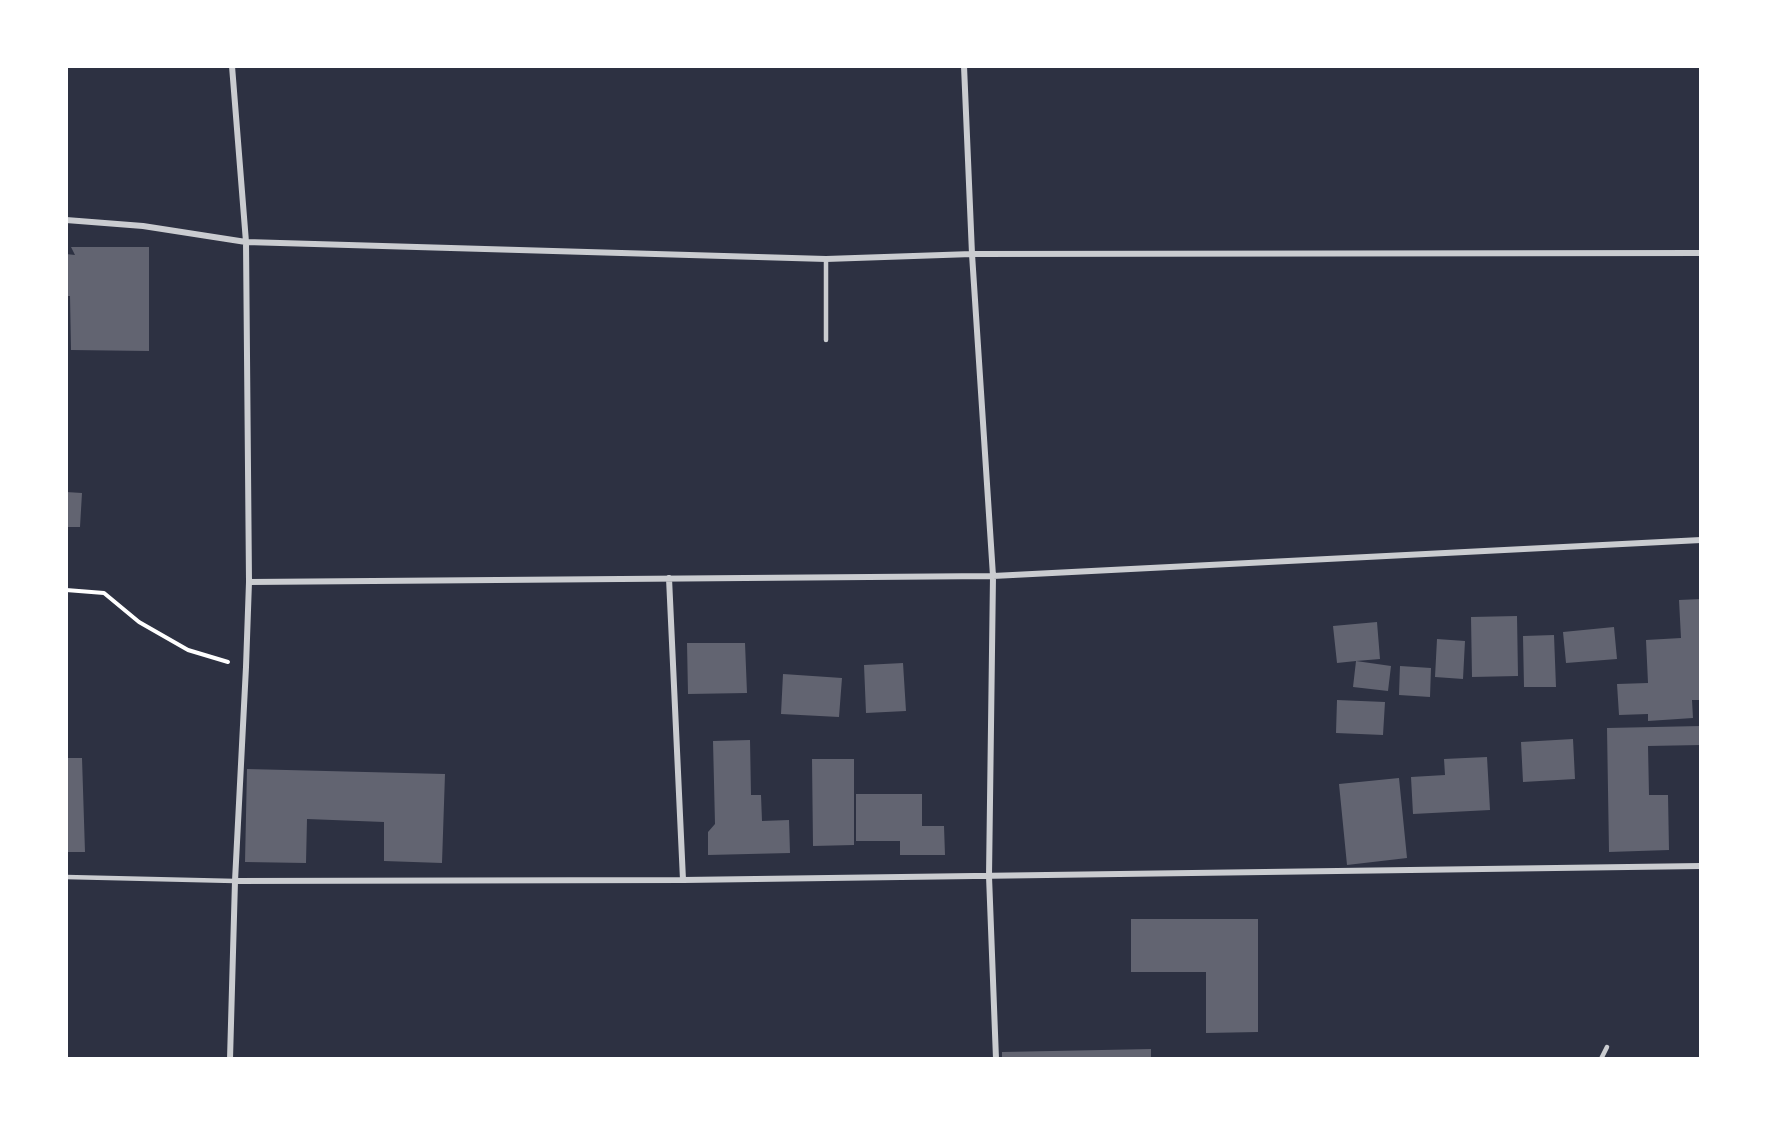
<!DOCTYPE html>
<style>
body{margin:0}
#map{position:relative;width:1767px;height:1125px;overflow:hidden;background:#2d3142;font-family:Commissioner,sans-serif}
canvas{display:block}
.frame{position:absolute;inset:0;border:68px solid #fff;pointer-events:none}
</style>
<div id="map">
<canvas width="1767" height="1125"></canvas>
<div class="frame"></div>
</div>
<script>
const ctx = document.querySelector('canvas').getContext('2d');
ctx.lineJoin = 'round';
function fillPath(path, color) { ctx.fillStyle = color; ctx.fill(path, 'evenodd'); }
function stroke(path, color, width, dash) { ctx.strokeStyle = color; ctx.lineWidth = width; ctx.lineCap = dash ? 'butt' : 'round'; ctx.setLineDash(dash || []); ctx.stroke(path); }
const building = new Path2D(`
 M71,247H149V351L71,350L70,296H66V254L75,255Z
 M66,492L82,493L80,527H66Z
 M1701,599V700H1692L1693,718L1648,721V714L1619,715L1617,684L1648,683L1646,640L1681,638L1679,600Z
 M1517,616L1518,676L1472,677L1471,617Z
 M1377,622L1380,659L1356,661L1391,666L1388,691L1353,687L1356,661L1337,663L1333,626Z
 M1614,627L1617,659L1566,663L1563,632Z
 M1554,635L1556,687H1524L1523,636Z
 M1437,639L1465,641L1463,679L1435,677Z
 M687,643H745L747,693L688,694Z
 M903,663L906,711L866,713L864,665Z
 M1400,666L1431,668L1430,697L1399,695Z
 M783,674L842,678L839,717L781,714Z
 M1337,700L1385,702L1383,735L1336,733Z
 M1701,726V745L1648,746L1649,795H1668L1669,850L1609,852L1607,728Z
 M1573,739L1575,779L1523,782L1521,742Z
 M750,740L751,795H761L762,821L789,820L790,853L708,855V832L715,824L713,741Z
 M1487,757L1490,810L1413,814L1411,777L1445,775L1444,759Z
 M66,758H82L85,852H66Z
 M812,759H854V845L813,846Z
 M247,769L445,774L442,863L384,861V822L307,819L306,863L245,862Z
 M1399,778L1407,858L1347,865L1339,784Z
 M856,794H922V826H944L945,855H900V841H856Z
 M1131,919H1258V1032L1206,1033V972H1131Z
 M1151,1049V1059H1002V1052Z`);
const path = new Path2D(`
 M66,590L104,593L139,622L188,650L228,662`);
const service = new Path2D(`
 M826,259V340
 M66,877L235,881
 M1601,1059L1607,1047`);
const minor = new Path2D(`
 M964,66L972,254L993,576L989,876L996,1059
 M66,220L143,226L246,242L826,259L972,254L1701,253
 M669,578L683,880
 M249,582L993,576L1701,540
 M235,881L683,880L1701,866
 M230,1059L235,881L246,667L249,582L246,242L232,66`);
fillPath(building, '#626471');
stroke(path, '#fff', 4);
stroke(service, '#caccd0', 4.5);
stroke(minor, '#caccd0', 6);
</script>
